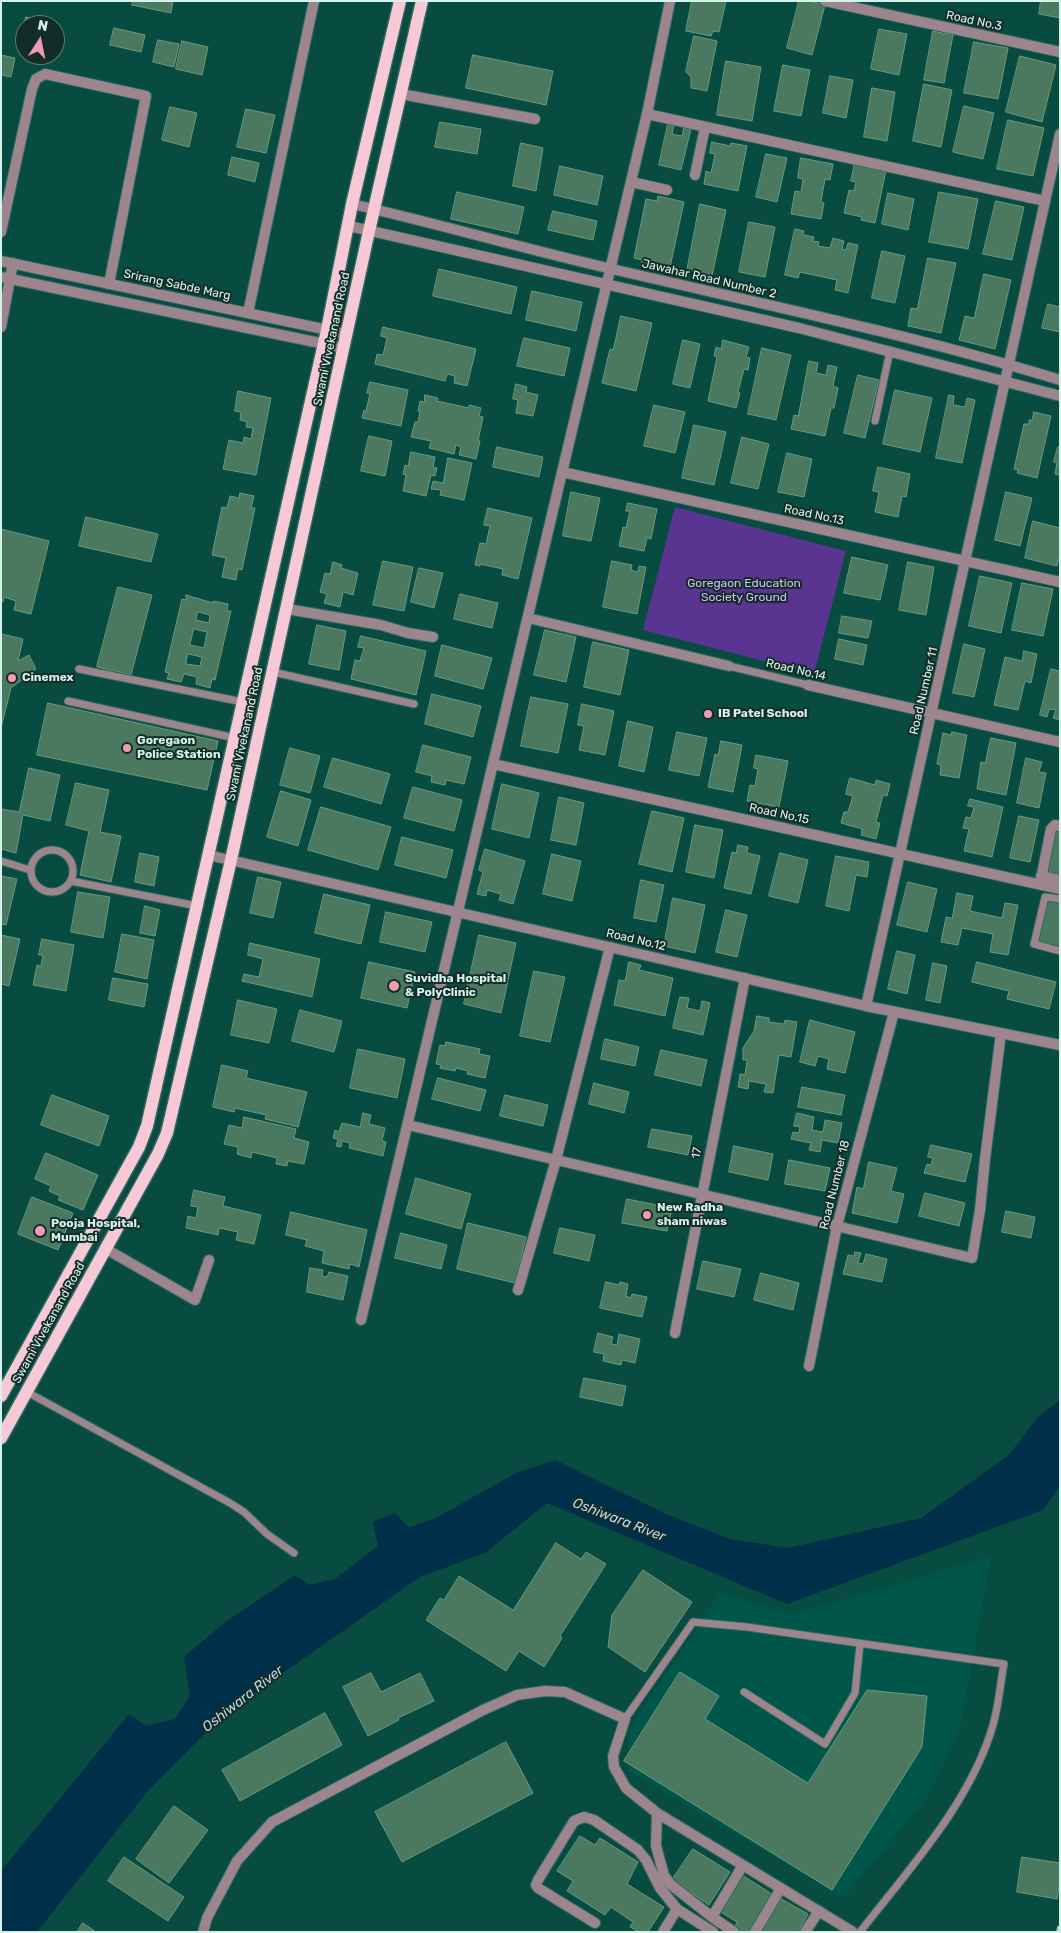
<!DOCTYPE html>
<style>
body{margin:0}
#map{position:relative;width:1061px;height:1933px;overflow:hidden;background:#074b41;font-family:Rubik,sans-serif}
canvas{display:block}
.frame{position:absolute;inset:0;border:2px solid #d5f3eb;pointer-events:none}
.north{position:absolute;left:15px;top:15px;width:50px;height:50px;box-sizing:border-box;background:#132c27;border:1px solid #617c75;border-radius:50%;rotate:11deg;font-size:14px;font-weight:700;line-height:20px;text-align:center;color:#d5f3eb}
.north::after{content:'';display:block;margin:auto;width:18px;height:22px;background:#f09ab6;clip-path:polygon(50% 0,100% 100%,50% 72%,0 100%)}
</style>
<div id="map">
<canvas width="1061" height="1933"></canvas>
<div class="frame"></div>
<div class="north">N</div>
</div>
<script>
const ctx = document.querySelector('canvas').getContext('2d');
ctx.lineJoin = 'round';
function fillPath(path, color) { ctx.fillStyle = color; ctx.fill(path, 'evenodd'); }
function stroke(path, color, width, dash) { ctx.strokeStyle = color; ctx.lineWidth = width; ctx.lineCap = dash ? 'butt' : 'round'; ctx.setLineDash(dash || []); ctx.stroke(path); }
function write(font, color, halo, rows, align = 'center') {
  ctx.font = font + ' Rubik,sans-serif'; ctx.lineWidth = 4; ctx.setLineDash([]); ctx.textBaseline = 'middle'; ctx.strokeStyle = halo; ctx.fillStyle = color; for (const [text, x, y, turn = 0] of rows) {
    ctx.save(); ctx.translate(x, y); ctx.rotate((+turn || 0) * Math.PI / 180); ctx.textAlign = isNaN(turn) ? turn : align; if (halo) ctx.strokeText(text, 0, 0); ctx.fillText(text, 0, 0); ctx.restore();
  }
}
const built = new Path2D(`
 M991,1556L960,1729L928,1796L844,1898L629,1771L628,1731L720,1592L771,1609L797,1613Z`);
const green = new Path2D(`
 M675,507L846,551L814,674L643,630Z`);
const water = new Path2D(`
 M1060,1400V1486L1043,1510L787,1604L547,1503L485,1553L420,1577L223,1715L147,1792L37,1932H1V1871L129,1714L146,1726L175,1719L190,1696L184,1657L224,1623L295,1575L309,1585L335,1579L378,1546L373,1522L394,1513L409,1527L434,1519L516,1473L555,1460L666,1514L730,1539L788,1548L921,1518L1009,1455L1038,1417Z`);
const building = new Path2D(`
 M133,1H173L171,13L132,5Z
 M692,1H726L719,32L713,31L711,36L686,31Z
 M799,1H810L825,5L812,55L787,48Z
 M1041,1H1060V18L1039,14Z
 M26,17L47,21L46,25H25V41H22Z
 M114,28L145,35L141,52L110,45Z
 M879,29L907,34L899,75L871,69Z
 M933,31L953,35L944,83L924,80Z
 M694,36L717,41L707,91L691,88V77L686,72Z
 M158,40L179,44L174,67L153,62Z
 M182,41L208,47L202,75L176,69Z
 M974,42L1008,48L998,99L964,93Z
 M1,55L15,58L11,77L1,75Z
 M473,55L553,71L546,105L466,88Z
 M1020,56L1056,65L1042,122L1006,112Z
 M726,61L761,67L752,121L717,115Z
 M783,65L810,70L801,116L774,111Z
 M830,76L853,80L846,118L823,113Z
 M924,84L952,90L941,147L913,141Z
 M872,88L895,92L887,141L864,137Z
 M964,106L994,113L983,159L953,152Z
 M170,107L197,113L189,147L162,140Z
 M246,109L275,115L266,153L237,147Z
 M1008,120L1044,128L1033,176L997,169Z
 M440,122L481,129L477,154L435,147Z
 M668,124L674,125L672,134L682,136L684,127L691,129L681,170L659,165Z
 M712,142L730,146L731,143L747,146L738,191L704,184L706,171L711,173L715,154L710,153Z
 M521,143L543,148L536,191L513,186Z
 M766,154L787,158L777,202L756,197Z
 M232,157L259,163L255,182L228,175Z
 M801,158L833,164L830,180L825,179L821,202L824,203L821,219L791,214L795,191L801,192L803,179L798,178Z
 M855,163L886,170L875,223L861,220L862,217L844,213L849,190L854,191L856,182L851,181Z
 M560,166L603,176L597,205L554,195Z
 M457,192L524,207L518,234L451,219Z
 M939,192L978,199L968,249L929,242Z
 M888,193L914,199L908,230L882,224Z
 M658,196L684,202L669,272L641,266L642,260L634,258L646,199L657,201Z
 M996,201L1024,207L1012,260L983,254Z
 M700,204L726,210L712,276L687,271Z
 M553,211L597,221L593,240L548,230Z
 M749,222L775,227L765,277L739,272Z
 M795,229L804,231L803,235L814,237L813,241L819,242L818,246L830,248L833,238L844,241L842,249L846,250L848,243L858,245L848,293L835,290L837,280L800,272L798,278L785,275Z
 M882,251L905,256L895,303L872,298Z
 M928,258L956,263L941,333L908,326L911,308L917,309Z
 M439,269L517,287L511,314L433,296Z
 M984,274L1011,280L995,349L959,340L965,316L974,318Z
 M532,291L582,302L576,331L526,320Z
 M1048,304L1060,307V332L1042,328Z
 M621,316L652,323L636,391L602,383L610,349L613,350Z
 M383,327L476,349L467,386L454,383L455,376L447,374L445,381L375,364L377,354L383,355L387,338L381,336Z
 M524,338L570,348L564,376L517,366Z
 M683,340L700,344L690,388L673,384Z
 M723,340L749,347L746,357L750,358L748,370L744,369L738,392L740,393L736,408L708,401L717,357L714,356L716,347L721,349Z
 M762,348L791,355L776,420L748,414Z
 M809,361L818,363L816,373L826,375L828,365L837,367L833,386L838,388L834,408H831L825,436L791,429L794,415L798,416Z
 M858,375L879,380L865,438L844,433Z
 M370,382L408,390L401,426L362,418L364,410L366,411L370,393H367Z
 M516,384L527,387L526,392L538,395L533,416L516,413L518,400L513,399Z
 M895,390L932,398L920,452L883,444Z
 M238,391L271,398L256,475L223,469L229,440L243,443L244,437L251,439L253,428L246,427L247,422L240,420L241,412L235,411Z
 M425,395L438,398L437,401L469,408V405L481,408L479,416L483,417L478,441H480L476,459L459,455L461,447L456,445L454,454L429,448L431,441L411,437L415,422H418L420,411H418L420,401L424,402Z
 M949,395L954,396L953,405L965,407L967,398L975,400L962,463L936,458Z
 M654,405L685,412L675,453L644,446Z
 M1034,412L1051,416L1037,478L1017,473L1018,470L1014,469L1024,424H1029V420H1032Z
 M694,425L726,432L714,485L682,478Z
 M369,436L392,441L385,476L361,471Z
 M742,437L769,444L758,489L731,483Z
 M497,447L543,457L539,477L493,467Z
 M1058,447H1060V475L1055,474L1057,463L1054,462Z
 M411,452L435,457L433,467L437,468L435,476L431,475L426,496L403,491L406,475L403,474L405,465L408,466Z
 M787,453L812,459L804,497L778,492Z
 M448,458L472,463L464,500L440,495L441,490L431,489L433,481L443,483Z
 M878,467L910,474L906,497L902,496L898,517L875,512L879,492L873,491Z
 M571,492L600,498L591,541L563,536Z
 M1006,492L1032,498L1020,546L995,540Z
 M240,493L254,496L251,508H255L242,570L238,569L236,580L222,577L226,558L212,555L222,507L227,508L230,496L239,498Z
 M628,503L657,509L651,539L647,538L644,551L619,546L623,527L626,528L630,511H626Z
 M488,508L532,518L518,579L502,575L503,569L480,564V566L475,565L480,543L486,544L490,526L484,525Z
 M86,517L158,534L151,562L79,546Z
 M1033,521L1060,528V554L1057,566L1025,558Z
 M1,529L49,541L31,614L14,610L16,601L4,597L3,602L1,601Z
 M852,557L888,565L880,600L844,593Z
 M383,561L413,567L404,611L373,605Z
 M612,561L632,565L631,570L638,572L639,566L646,567L637,614L603,607Z
 M333,562L342,565L341,568L358,573L353,595L343,592L340,607L324,603L327,594L320,592L325,573L330,574Z
 M908,562L934,567L926,615L899,610Z
 M419,568L443,573L434,608L411,602Z
 M980,576L1012,583L1001,633L969,626Z
 M1022,583L1053,589L1043,636L1012,630Z
 M118,587L152,595L131,675L97,667Z
 M460,594L498,603L492,628L454,619Z
 M186,595L213,603V601L228,604L227,611H231L215,680L212,679L210,688L196,684L197,677L184,674L181,682L167,679L169,673L165,672L182,599L186,600ZM198,612L210,615L209,623L196,620ZM194,629L207,632L204,648L190,645ZM188,654L202,657L200,666L186,664Z
 M842,616L872,621L868,638L839,633Z
 M317,625L346,631L339,670L309,664Z
 M545,630L576,637L566,682L534,675Z
 M2,634L23,639L18,661L29,655L36,669L11,688L1,728Z
 M361,636L426,651L416,695L351,679L355,660L360,661L364,648L358,647Z
 M839,639L867,645L863,665L835,659Z
 M593,642L629,650L620,695L584,687Z
 M964,644L985,649L974,697L953,693Z
 M442,645L492,658L483,689L435,676Z
 M1024,651L1037,654L1031,683L1025,681L1018,710L994,705L1005,657L1022,661Z
 M1051,669L1060,671V720L1053,718L1056,710L1049,709L1047,717L1040,715Z
 M432,694L481,706L473,737L425,724Z
 M531,697L568,704L558,753L521,746Z
 M48,703L218,741L207,790L37,755Z
 M582,704L614,711L605,755L579,750L584,726L578,725Z
 M628,721L653,727L644,772L619,766Z
 M677,732L707,738L699,776L669,770Z
 M952,732L967,735L959,778L940,775L941,765L937,764L943,733L951,735Z
 M991,738L1016,743L1006,795L977,789L981,762L985,763Z
 M721,741L742,745L733,792L708,787L715,754L718,755Z
 M423,745L471,757L464,784L446,780L445,785L431,782L432,776L416,772Z
 M290,748L320,756L310,793L280,785Z
 M756,755L788,761L779,807L747,801L750,785L755,786L758,769L754,768Z
 M333,758L390,774L381,804L324,787Z
 M1026,758L1042,762L1039,772L1046,773L1039,808L1017,803Z
 M29,768L60,775L50,821L23,815L16,853L1,849V809L19,812Z
 M850,778L875,785L876,780L890,784L887,796L883,795L876,822L880,823L876,839L861,835L862,829L841,823L844,812H848L853,796L846,794Z
 M76,783L109,790L100,832L121,836L111,882L80,875L89,831L66,825Z
 M502,784L539,793L529,838L492,829Z
 M413,787L462,800L454,831L404,818Z
 M281,791L311,800L298,846L267,837Z
 M559,797L584,803L576,845L551,840Z
 M970,799L1003,807L992,857L964,851L969,829L963,828L966,817L971,818L974,807L968,806Z
 M321,807L391,827L378,870L308,850Z
 M652,811L684,818L672,872L639,864Z
 M1019,816L1039,820L1030,862L1010,858Z
 M695,825L723,830L714,878L686,872Z
 M1056,828L1060,829V878L1046,875Z
 M402,837L453,850L446,878L395,865Z
 M738,845L748,847L747,853L760,856L751,894L724,888L732,852L736,853Z
 M485,849L525,861L513,904L499,900L501,894L487,890L486,896L477,894L483,872L479,870Z
 M140,853L159,857L154,886L135,882Z
 M780,853L808,860L798,903L769,896Z
 M552,854L581,861L572,901L543,894Z
 M836,856L869,862L867,877L856,875L849,911L826,906Z
 M1,876L17,879L6,925L1,924Z
 M258,877L281,882L273,918L250,913Z
 M641,880L664,885L656,922L634,918Z
 M908,882L937,889L927,932L897,925Z
 M78,892L110,897L103,938L71,932Z
 M957,893L973,896L970,911L1002,918L1005,903L1018,905L1008,955L990,952L993,934L962,928L958,945L941,942L946,917L952,918Z
 M324,894L370,905L361,944L315,933Z
 M1047,897L1060,901V949L1035,943Z
 M673,898L705,905L695,953L664,946Z
 M145,906L160,910L155,936L140,933Z
 M726,910L747,915L737,957L716,952Z
 M386,912L432,922L425,952L380,942Z
 M122,934L154,940L147,979L115,972Z
 M1,935L20,939L9,986L1,984Z
 M479,935L516,943L501,1013L464,1004Z
 M42,939L74,945L66,991L33,985L37,965L41,966L43,955H39Z
 M250,943L320,959L312,997L242,981L244,974L259,977L263,959L248,955Z
 M897,951L915,955L907,994L888,989Z
 M369,962L415,972L407,1008L361,998Z
 M629,962L641,965L639,970L673,978L665,1016L614,1005L619,980L625,981Z
 M977,962L1056,982L1049,1009L1007,999L1009,991L972,982Z
 M933,963L947,966L940,1003L926,1000Z
 M534,971L565,977L550,1042L520,1036Z
 M113,978L148,984L144,1007L109,1000Z
 M680,997L689,998L687,1008L700,1011L702,1001L710,1003L703,1035L673,1028Z
 M238,1000L277,1009L269,1043L231,1035Z
 M300,1010L342,1021L334,1052L292,1041Z
 M757,1016L769,1018V1022L784,1024L785,1020L797,1022L791,1057L779,1055L773,1093L764,1092L766,1084L749,1081L748,1089L738,1087L740,1074L745,1075L747,1060H743V1048L754,1031Z
 M810,1020L855,1032L845,1073L827,1069L829,1059L818,1056L815,1066L800,1062Z
 M605,1039L639,1047L635,1066L601,1059Z
 M446,1042L480,1049L479,1054L490,1056L485,1078L467,1074L468,1071L456,1068L455,1071L440,1068L441,1065L436,1064L440,1045L445,1046Z
 M358,1049L405,1059L397,1098L350,1088Z
 M661,1050L707,1060L701,1086L655,1075Z
 M222,1065L248,1071L246,1078L307,1092L298,1127L265,1119L266,1115L235,1108L234,1112L213,1107Z
 M438,1078L486,1090L480,1111L432,1099Z
 M594,1083L629,1092L624,1113L589,1104Z
 M802,1087L845,1095L841,1115L798,1107Z
 M52,1095L109,1116L99,1146L41,1125Z
 M505,1095L548,1105L543,1126L500,1116Z
 M363,1113L371,1115L369,1124L385,1128L382,1141L386,1142L383,1156L349,1148L350,1143L342,1141L341,1147L336,1146L338,1139L333,1138L335,1130L339,1132L342,1123L360,1127Z
 M797,1113L814,1117L812,1130L823,1132L825,1120L842,1123L838,1143L822,1140L820,1152L809,1150L811,1143L791,1139L793,1132L799,1133L800,1127L794,1126Z
 M244,1117L296,1129L294,1138L309,1142L304,1164L288,1161L287,1166L276,1164L277,1158L252,1152L251,1158L237,1154L238,1147L224,1144L229,1125L242,1128Z
 M652,1129L692,1136L688,1155L648,1147Z
 M931,1145L972,1154L965,1182L924,1173L927,1164L931,1165L933,1158L928,1157Z
 M734,1146L773,1154L768,1180L729,1172Z
 M46,1153L98,1175L83,1210L58,1200L60,1196L49,1191L51,1186L35,1179Z
 M789,1160L830,1168L825,1191L785,1184Z
 M869,1162L897,1168L891,1191L904,1194L897,1223L852,1213L857,1187L863,1189Z
 M416,1178L471,1194L461,1229L406,1214Z
 M194,1190L225,1197L223,1206L261,1215L254,1244L236,1240L238,1232L219,1228L218,1235L186,1228L188,1216L196,1218L198,1207L191,1206Z
 M925,1193L965,1203L959,1226L919,1216Z
 M32,1197L73,1213L58,1250L18,1234Z
 M627,1199L672,1208L667,1231L622,1223Z
 M1006,1211L1035,1217L1031,1238L1002,1232Z
 M291,1212L367,1230L359,1267L350,1264L349,1269L322,1263L324,1251L305,1246L307,1240L286,1235Z
 M468,1223L526,1237L515,1283L457,1269Z
 M560,1228L595,1235L589,1261L554,1253Z
 M401,1233L447,1245L441,1269L395,1258Z
 M855,1252L861,1253L858,1263L863,1264L866,1254L887,1259L882,1282L843,1274L848,1255L854,1256Z
 M703,1261L741,1269L734,1297L697,1289Z
 M310,1268L323,1270L322,1276L327,1277L329,1272L348,1276L343,1300L307,1292Z
 M761,1273L799,1283L793,1310L754,1300Z
 M606,1282L619,1285L620,1282L628,1284L626,1296L631,1298L632,1294L647,1297L642,1317L600,1308Z
 M598,1333L613,1337L611,1344L617,1345L619,1334L640,1339L635,1363L622,1360L621,1365L603,1361L604,1354L594,1352Z
 M584,1378L626,1386L622,1406L580,1397Z
 M556,1543L581,1559L586,1552L606,1564L560,1636L562,1638L544,1667L519,1651L506,1671L426,1620L440,1598L444,1600L459,1576L513,1610Z
 M643,1570L692,1602L645,1672L608,1647L612,1615Z
 M680,1672L719,1696L705,1719L808,1783L867,1690L927,1696L922,1747L832,1890L624,1761Z
 M371,1673L381,1692L420,1673L434,1701L398,1718L399,1720L368,1736L343,1687Z
 M325,1713L342,1745L240,1801L222,1770Z
 M506,1742L533,1793L402,1862L375,1812Z
 M174,1806L208,1830L169,1883L136,1859Z
 M580,1836L595,1845L600,1838L638,1862L627,1884L664,1907L648,1932H639L630,1927L633,1922L611,1907L605,1915L567,1891L573,1881L557,1871Z
 M693,1849L730,1872L709,1905L672,1880Z
 M124,1857L184,1897L168,1921L108,1881Z
 M1022,1857L1060,1863V1881L1057,1899L1017,1892Z
 M742,1875L772,1894L749,1932H740L734,1928L737,1922L719,1911Z
 M778,1897L808,1914L798,1932H758Z
 M83,1923L96,1932H77Z`);
const service = new Path2D(`
 M875,421L890,351
 M729,666L808,685
 M79,669L243,702
 M273,672L414,704
 M68,701L235,738
 M31 871a21 21 0 1 1 42 0a21 21 0 1 1-42 0Z
 M1,861L30,870
 M71,881L197,906
 M1060,899L1045,897L1034,944L1060,951
 M27,1392L230,1503L244,1512L267,1534L294,1553
 M744,1692L825,1744L855,1693L860,1644
 M625,1719L693,1622L747,1627L1004,1664C1000,1684 999,1705 993,1725C971,1802 909,1869 860,1932`);
const minor = new Path2D(`
 M825,1L1060,52
 M401,94L535,119
 M647,114L1045,201
 M695,175L705,127
 M631,182L667,190
 M1,232L32,89L36,79L45,74L146,96L109,284
 M248,313L314,1
 M1,327L13,263
 M562,472L1060,582
 M287,609L381,625L408,633L433,637
 M528,618L729,666
 M808,685L1060,742
 M493,764L1060,889
 M1041,876L1060,880
 M1040,884L1051,829L1055,825L1060,826
 M866,1006L1060,1045
 M408,1125L972,1258L980,1210L985,1159L1001,1033
 M106,1249L195,1300L209,1260
 M518,1290L556,1160L610,947
 M361,1320L647,114L670,1
 M675,1333L745,978
 M809,1366L837,1226L894,1012
 M657,1813L656,1846L664,1875L670,1884L712,1917L734,1932
 M712,1917L743,1865
 M595,1923L538,1888L536,1885L538,1880L574,1821L584,1817L594,1820L638,1850L646,1860L660,1888L677,1909L713,1932
 M203,1932L207,1918L237,1861L272,1822L483,1710L517,1695L545,1691L565,1692L625,1719L613,1756L614,1767L626,1788L657,1813L853,1932
 M663,1932L677,1909
 M755,1932L781,1888
 M805,1932L819,1911`);
const tertiary = new Path2D(`
 M352,204C439,224 525,249 612,269C762,304 913,335 1060,380
 M349,226L799,328L1060,396
 M1,261L347,334
 M1,277L344,348
 M208,855L866,1006L1060,134`);
const primary = new Path2D(`
 M1,1396L139,1147L147,1126L327,330L352,204L400,1
 M1,1438L158,1154L167,1133L231,860L369,231L422,1`);
const rail = new Path2D(`
 M1058,1932L1060,1924`);
const markers = [
 [12,678,5,"#f09ab6"],
 [708,714,5,"#f09ab6"],
 [127,748,5,"#f09ab6"],
 [394,986,6,"#f09ab6"],
 [647,1215,5,"#f09ab6"],
 [40,1231,6,"#f09ab6"]
];
const streetNames = [
 ["Road No.3",974,21,12],
 ["Jawahar Road Number 2",709,279,13],
 ["Srirang Sabde Marg",177,285,12],
 ["Swami Vivekanand Road",332,339,-78],
 ["Road No.13",814,515,12],
 ["Road No.14",796,670,13],
 ["Road Number 11",924,691,-77],
 ["Swami Vivekanand Road",245,734,-78],
 ["Road No.15",779,814,12],
 ["Road No.12",636,940,13],
 ["17",697,1153,-79],
 ["Road Number 18",835,1185,-76],
 ["Swami Vivekanand Road",49,1323,-61]
];
const parkNames = [
 ["Goregaon Education",744,584],
 ["Society Ground",744,598]
];
const poiNames = [
 ["Cinemex",22,678],
 ["IB Patel School",718,714],
 ["Goregaon",137,741],
 ["Police Station",137,755],
 ["Suvidha Hospital",405,979],
 ["& PolyClinic",405,993],
 ["New Radha",657,1208],
 ["sham niwas",657,1222],
 ["Pooja Hospital,",51,1224],
 ["Mumbai",51,1238]
];
const waterNames = [
 ["Oshiwara River",619,1520,21],
 ["Oshiwara River",243,1699,-38]
];
fillPath(built, '#005649');
fillPath(green, '#593490');
fillPath(water, '#003049');
fillPath(building, '#4b795f');
stroke(building, '#6a997e', 1);
stroke(service, '#2c6960', 9);
stroke(minor, '#2c6960', 12);
stroke(tertiary, '#2c6960', 12);
stroke(primary, '#2c6960', 15);
stroke(service, '#9c858c', 7);
stroke(minor, '#9c858c', 10);
stroke(tertiary, '#9c858c', 10);
stroke(primary, '#f7c8d6', 12);
stroke(rail, '#aad0c7', 4, [6, 6]);
for (const [x, y, r, color] of markers) { const dot = new Path2D(); dot.arc(x, y, r, 0, 2 * Math.PI); ctx.fillStyle = color; ctx.fill(dot); stroke(dot, '#132c27', 2); }
write('12px', '#d5f3eb', '#132c27', streetNames);
write('12px', '#d0bff6', '#132c27', parkNames);
write('bold 12px', '#d5f3eb', '#132c27', poiNames, 'left');
write('italic 14px', '#bcd6e9', '#132c27', waterNames);
</script>
